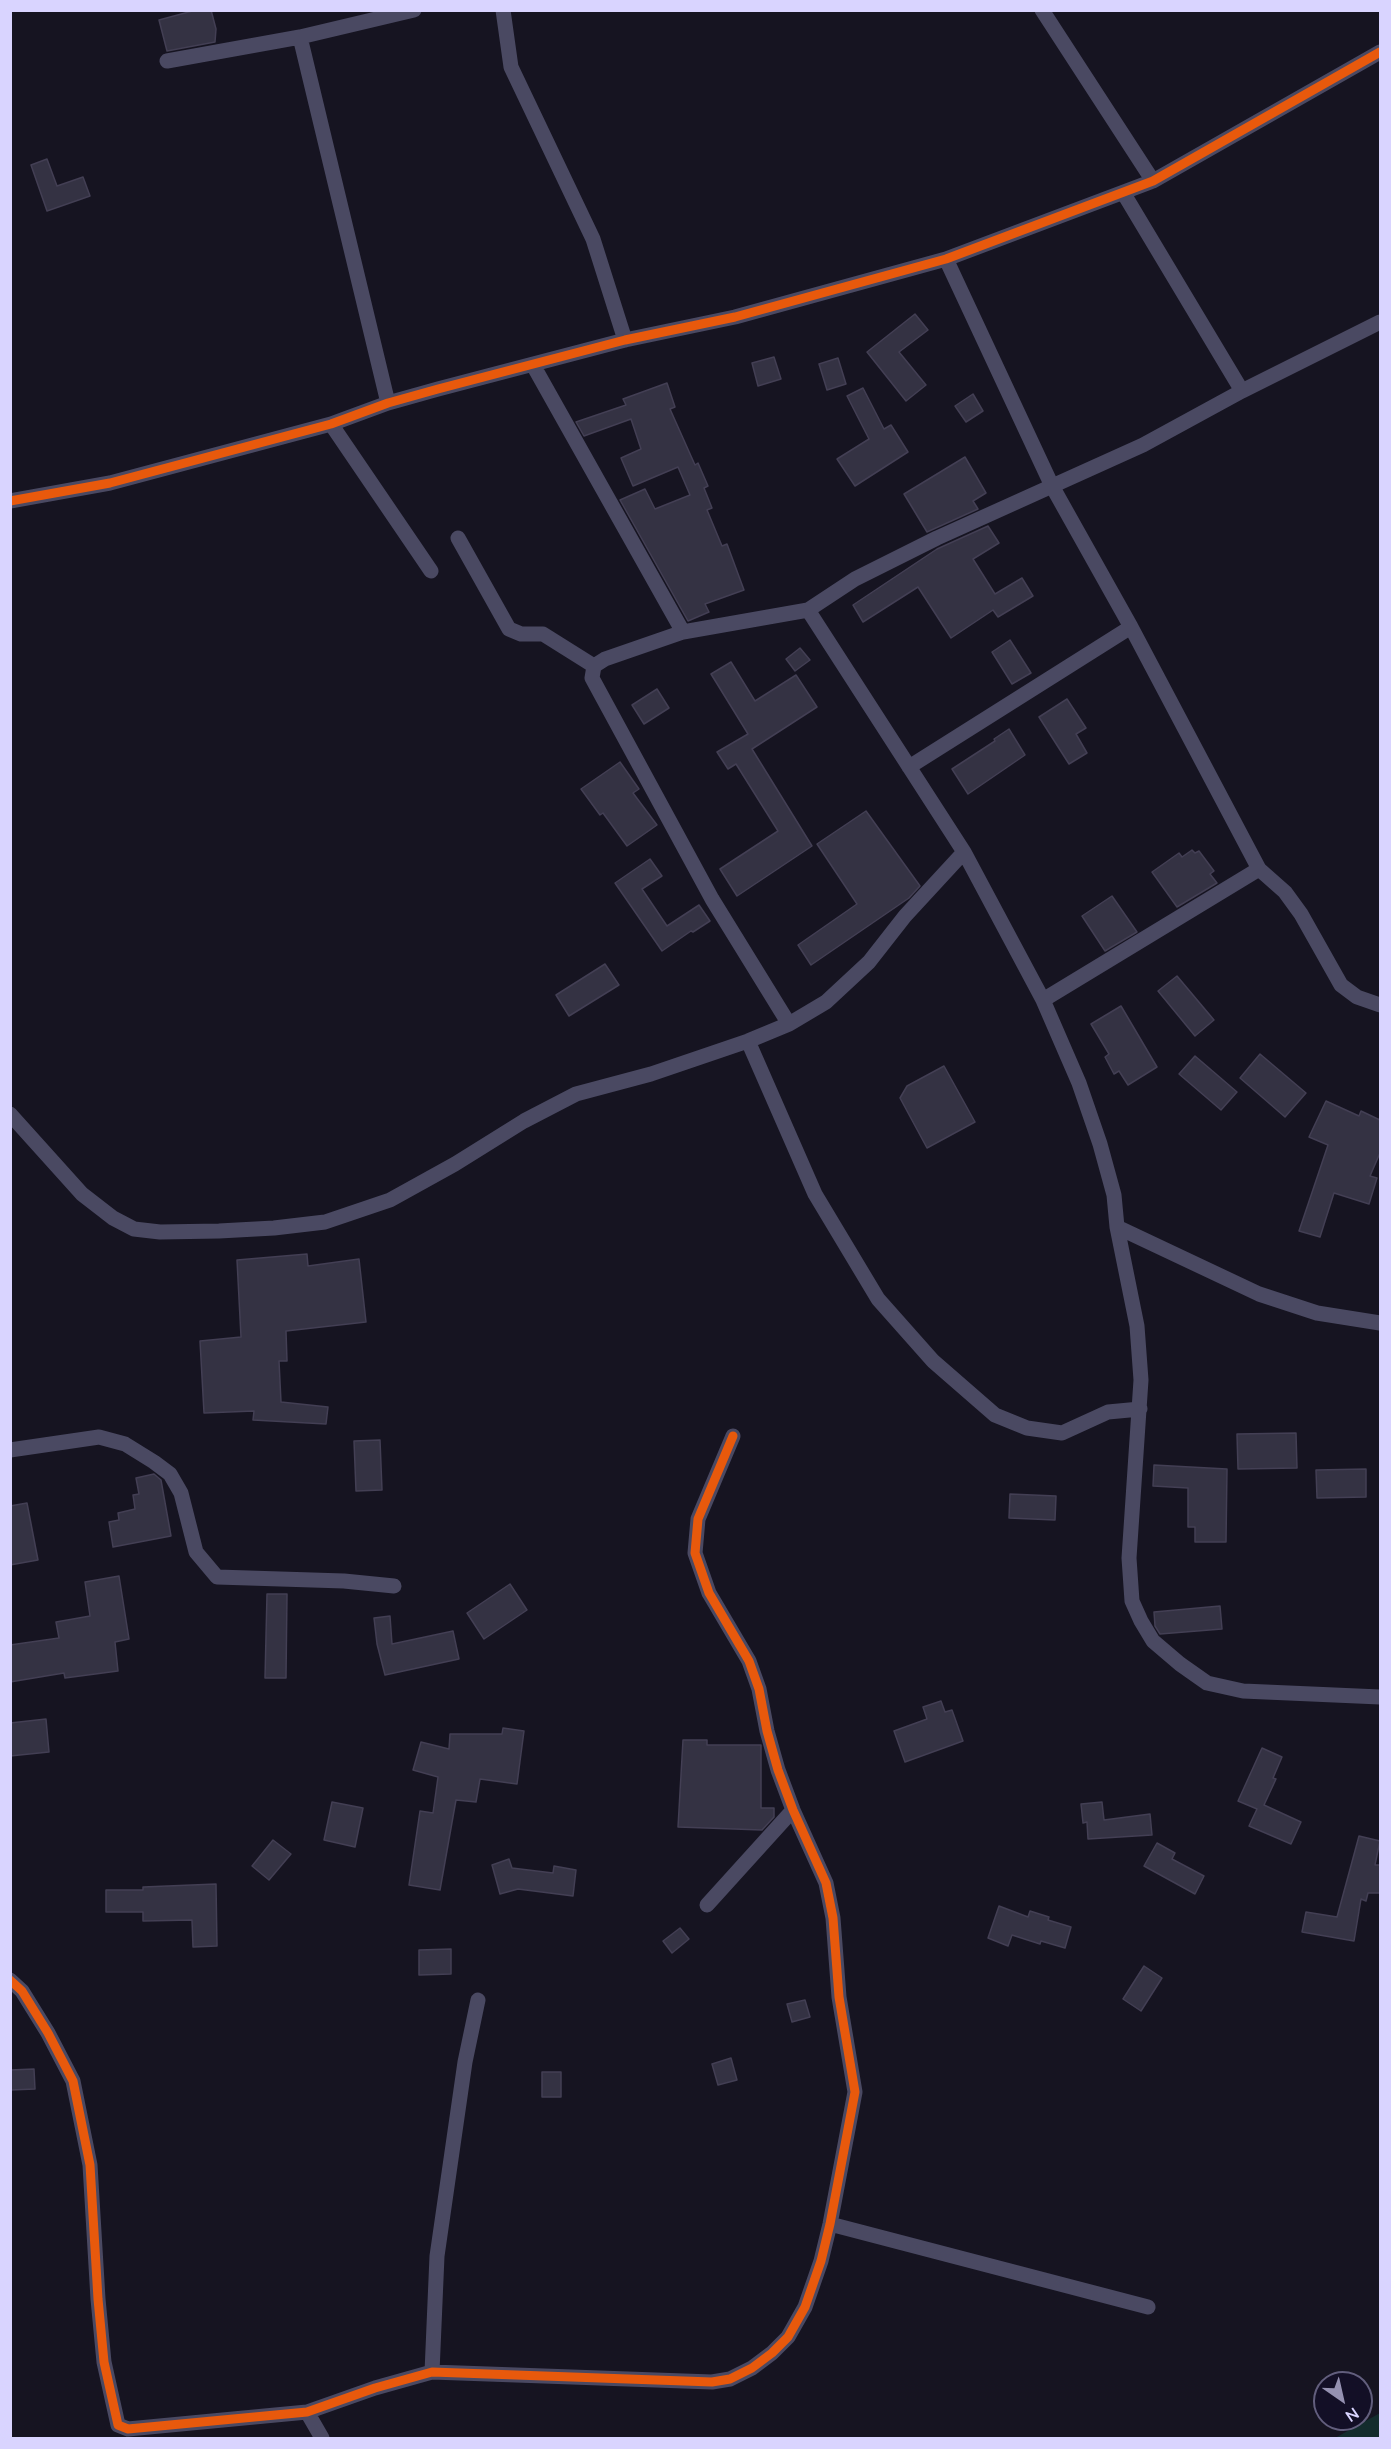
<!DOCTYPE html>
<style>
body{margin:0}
#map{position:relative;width:1391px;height:2449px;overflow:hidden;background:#161421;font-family:"Nunito Sans",sans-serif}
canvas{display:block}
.frame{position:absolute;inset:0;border:12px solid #d9d4ff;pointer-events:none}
.north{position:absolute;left:1313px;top:2371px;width:60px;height:60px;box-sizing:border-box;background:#130f26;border:2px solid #625e7d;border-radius:50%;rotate:146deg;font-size:16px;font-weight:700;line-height:24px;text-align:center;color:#d9d4ff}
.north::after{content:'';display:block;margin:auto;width:21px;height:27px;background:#9591b1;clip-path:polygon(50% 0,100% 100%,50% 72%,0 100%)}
</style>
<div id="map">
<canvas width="1391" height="2449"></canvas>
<div class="frame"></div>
<div class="north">N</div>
</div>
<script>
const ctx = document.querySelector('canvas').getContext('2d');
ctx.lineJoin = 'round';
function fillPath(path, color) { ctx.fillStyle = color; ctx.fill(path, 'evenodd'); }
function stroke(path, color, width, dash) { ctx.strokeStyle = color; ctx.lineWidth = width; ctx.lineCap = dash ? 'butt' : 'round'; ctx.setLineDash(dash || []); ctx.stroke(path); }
const green = new Path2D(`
 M1380,2413V2438H1335Z`);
const building = new Path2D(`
 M196,10H211L216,29L215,42L167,51L159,20Z
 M47,159L57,186L83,177L90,196L47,211L31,165Z
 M915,314L928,330L899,352L926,385L906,401L867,352Z
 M774,357L781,379L758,386L752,363Z
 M838,358L846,384L827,390L819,364Z
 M667,383L675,407L670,409L695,465L698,463L708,486L704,488L712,508L707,510L722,546L727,544L744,590L705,604L709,612L688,621L620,500L645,489L655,509L690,495L678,467L633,486L621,458L641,449L631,419L584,436L576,422L626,405L623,399Z
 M863,388L884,429L891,425L908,452L855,486L837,459L869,439L847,396Z
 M973,394L983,411L966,422L955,406Z
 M965,457L986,493L973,501L978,509L927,532L904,494Z
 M988,526L999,543L973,559L995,594L1022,578L1033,596L998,617L993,610L951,638L918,587L863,622L853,605L937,549Z
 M1010,640L1031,673L1012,684L992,652Z
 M800,648L810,660L795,671L786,659Z
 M731,662L755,701L796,675L817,707L752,749L812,846L737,896L720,869L778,831L736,764L728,769L717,752L748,734L711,674Z
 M657,689L669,708L644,724L632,705Z
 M1067,699L1086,728L1076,734L1087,753L1069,764L1039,717Z
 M1009,729L1025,755L968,794L952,769L995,741L994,739Z
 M620,762L639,789L633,793L657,825L627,846L603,813L600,815L581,789Z
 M866,811L920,886L909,898L811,965L798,945L857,904L817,844Z
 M1192,850L1195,853L1199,851L1214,871L1210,874L1217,883L1177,907L1152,872L1179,853L1182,857Z
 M650,859L662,876L642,889L667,926L699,905L710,921L693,932L691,931L662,951L615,883Z
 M1112,896L1137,932L1105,951L1082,916Z
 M605,964L619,985L569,1016L556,995Z
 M1177,976L1214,1020L1195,1036L1158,991Z
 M1121,1006L1157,1067L1128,1085L1119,1071L1114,1074L1105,1057L1109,1054L1091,1024Z
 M1260,1054L1306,1093L1285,1117L1240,1078Z
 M1195,1056L1237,1092L1221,1110L1179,1074Z
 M944,1066L975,1122L927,1148L900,1098L907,1086Z
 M1326,1101L1359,1116L1361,1111L1380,1120V1153L1370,1176L1377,1178L1369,1204L1334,1193L1320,1237L1299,1231L1328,1145L1309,1137Z
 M307,1254L308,1266L359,1259L366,1322L286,1331L287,1361H279L281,1402L328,1407L326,1424L253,1420L254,1411L204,1413L200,1341L241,1337L237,1260Z
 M1296,1433L1297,1468L1238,1469L1237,1434Z
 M380,1440L382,1490L356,1491L354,1441Z
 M1154,1465L1227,1469L1226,1542H1195V1527H1188V1488L1153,1486Z
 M1366,1469V1497L1317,1498L1316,1470Z
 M154,1474L161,1480L171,1536L113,1547L109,1522L119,1520L118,1513L135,1509L133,1495L139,1494L136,1478Z
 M1010,1494L1056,1496L1055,1520L1009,1518Z
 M27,1503L38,1560L10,1565V1506Z
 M119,1576L129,1639L115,1642L118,1671L65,1678L64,1673L10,1682V1645L59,1638L56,1622L90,1616L85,1582Z
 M510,1584L527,1610L484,1639L467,1613Z
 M267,1594H287L286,1678H265Z
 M1220,1606L1222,1629L1160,1634L1155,1626L1154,1612Z
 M390,1616L392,1644L453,1631L459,1659L385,1675L377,1644L374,1618Z
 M941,1701L945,1712L952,1710L963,1741L905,1762L894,1731L927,1719L923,1707Z
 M46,1719L49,1752L10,1756V1723Z
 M503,1728L524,1731L517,1784L480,1779L476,1802L456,1800L440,1890L409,1885L420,1811L433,1813L438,1777L413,1770L421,1742L449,1749L450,1734H502Z
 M683,1740H707V1745H761V1808H774V1817L762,1830L678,1827Z
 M1262,1748L1282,1757L1273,1778L1276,1779L1264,1805L1301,1822L1291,1844L1249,1826L1257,1809L1238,1801Z
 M332,1802L363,1808L355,1847L324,1840Z
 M1102,1802L1104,1820L1150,1814L1152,1835L1088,1839L1087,1822L1083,1823L1081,1804Z
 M1359,1836L1380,1841L1375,1865H1380V1893H1368L1366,1901L1361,1899L1354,1941L1302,1932L1306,1912L1337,1917Z
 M273,1840L291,1854L269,1880L252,1866Z
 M1157,1843L1175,1853L1172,1859L1204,1876L1195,1894L1144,1866Z
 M509,1859L512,1868L553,1873L554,1866L576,1870L573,1896L518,1889L500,1894L492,1865Z
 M216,1884L217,1946L193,1947L192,1920L143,1921V1912H106V1890H143V1887Z
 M999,1906L1028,1917L1030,1911L1049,1917L1048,1920L1071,1927L1065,1948L1041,1941L1040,1944L1012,1935L1008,1946L988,1938Z
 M680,1928L689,1939L672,1953L663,1941Z
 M451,1949V1974L419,1975V1950Z
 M1144,1966L1162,1978L1141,2011L1123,1999Z
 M805,2000L810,2017L792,2022L787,2004Z
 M731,2058L737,2080L718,2085L712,2064Z
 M34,2069L35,2089L10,2090V2070Z
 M542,2072H561V2097H542Z`);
const street = new Path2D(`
 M503,10L511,67L593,239L625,340
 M1042,10L1153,181
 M300,37L388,403
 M167,61L300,37L414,10
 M1124,194L1242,391
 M946,259L1052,486L1131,627L1259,869L1285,892L1301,914L1341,985L1357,997L1380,1005
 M533,365L683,632
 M331,424L431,571
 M10,501L110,483L331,424L388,403L438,389L625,340L735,317L946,259L1153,181L1380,52
 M458,538L509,629L521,634H543L594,666
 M808,610L964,852L1043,1000L1079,1083L1100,1144L1114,1195L1117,1227L1137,1326L1141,1380L1129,1558L1132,1601L1141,1621L1153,1641L1180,1664L1207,1683L1243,1691L1380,1697
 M909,767L1131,627
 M1043,1000L1259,869
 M789,1024L712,899L592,678L594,666L605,659L683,632L808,610L855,579L937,538L1143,445L1242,391L1380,322
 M748,1041L815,1194L878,1299L933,1361L995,1415L1027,1428L1062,1433L1108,1412L1140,1409
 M10,1114L82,1194L113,1218L134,1229L160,1232L219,1231L274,1228L325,1222L390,1200L455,1164L524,1121L576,1094L651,1074L748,1041L789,1024L826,1002L869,962L905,916L964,852
 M1117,1227L1259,1294L1317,1313L1380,1323
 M10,1450L99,1437L125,1444L154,1462L170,1474L181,1493L196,1552L217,1577L344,1581L394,1586
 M707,1905L793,1810
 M10,1980L22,1991L48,2033L73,2081L90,2165L98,2299L104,2362L118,2425L128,2429L307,2412L375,2388L432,2372L712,2382L730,2379L752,2368L772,2353L788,2337L805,2307L821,2261L830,2224L855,2092L839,1997L833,1918L826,1883L793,1810L778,1770L767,1731L759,1689L749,1661L709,1593L695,1553L698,1519L733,1436
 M830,2224L1148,2307
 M432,2372L437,2256L465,2062L478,2000
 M307,2412L322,2438`);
const cycleway = new Path2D(`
 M10,501L110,483L331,424L388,403L438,389L625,340L735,317L946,259L1153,181L1380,52
 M10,1980L22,1991L48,2033L73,2081L90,2165L98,2299L104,2362L118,2425L128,2429L307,2412L375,2388L432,2372L712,2382L730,2379L752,2368L772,2353L788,2337L805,2307L821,2261L830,2224L855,2092L839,1997L833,1918L826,1883L793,1810L778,1770L767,1731L759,1689L749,1661L709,1593L695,1553L698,1519L733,1436`);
fillPath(green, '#132c2d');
fillPath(building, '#343243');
stroke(building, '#433f54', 1.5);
stroke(street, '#4a4962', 15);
stroke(cycleway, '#e8590c', 9);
</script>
